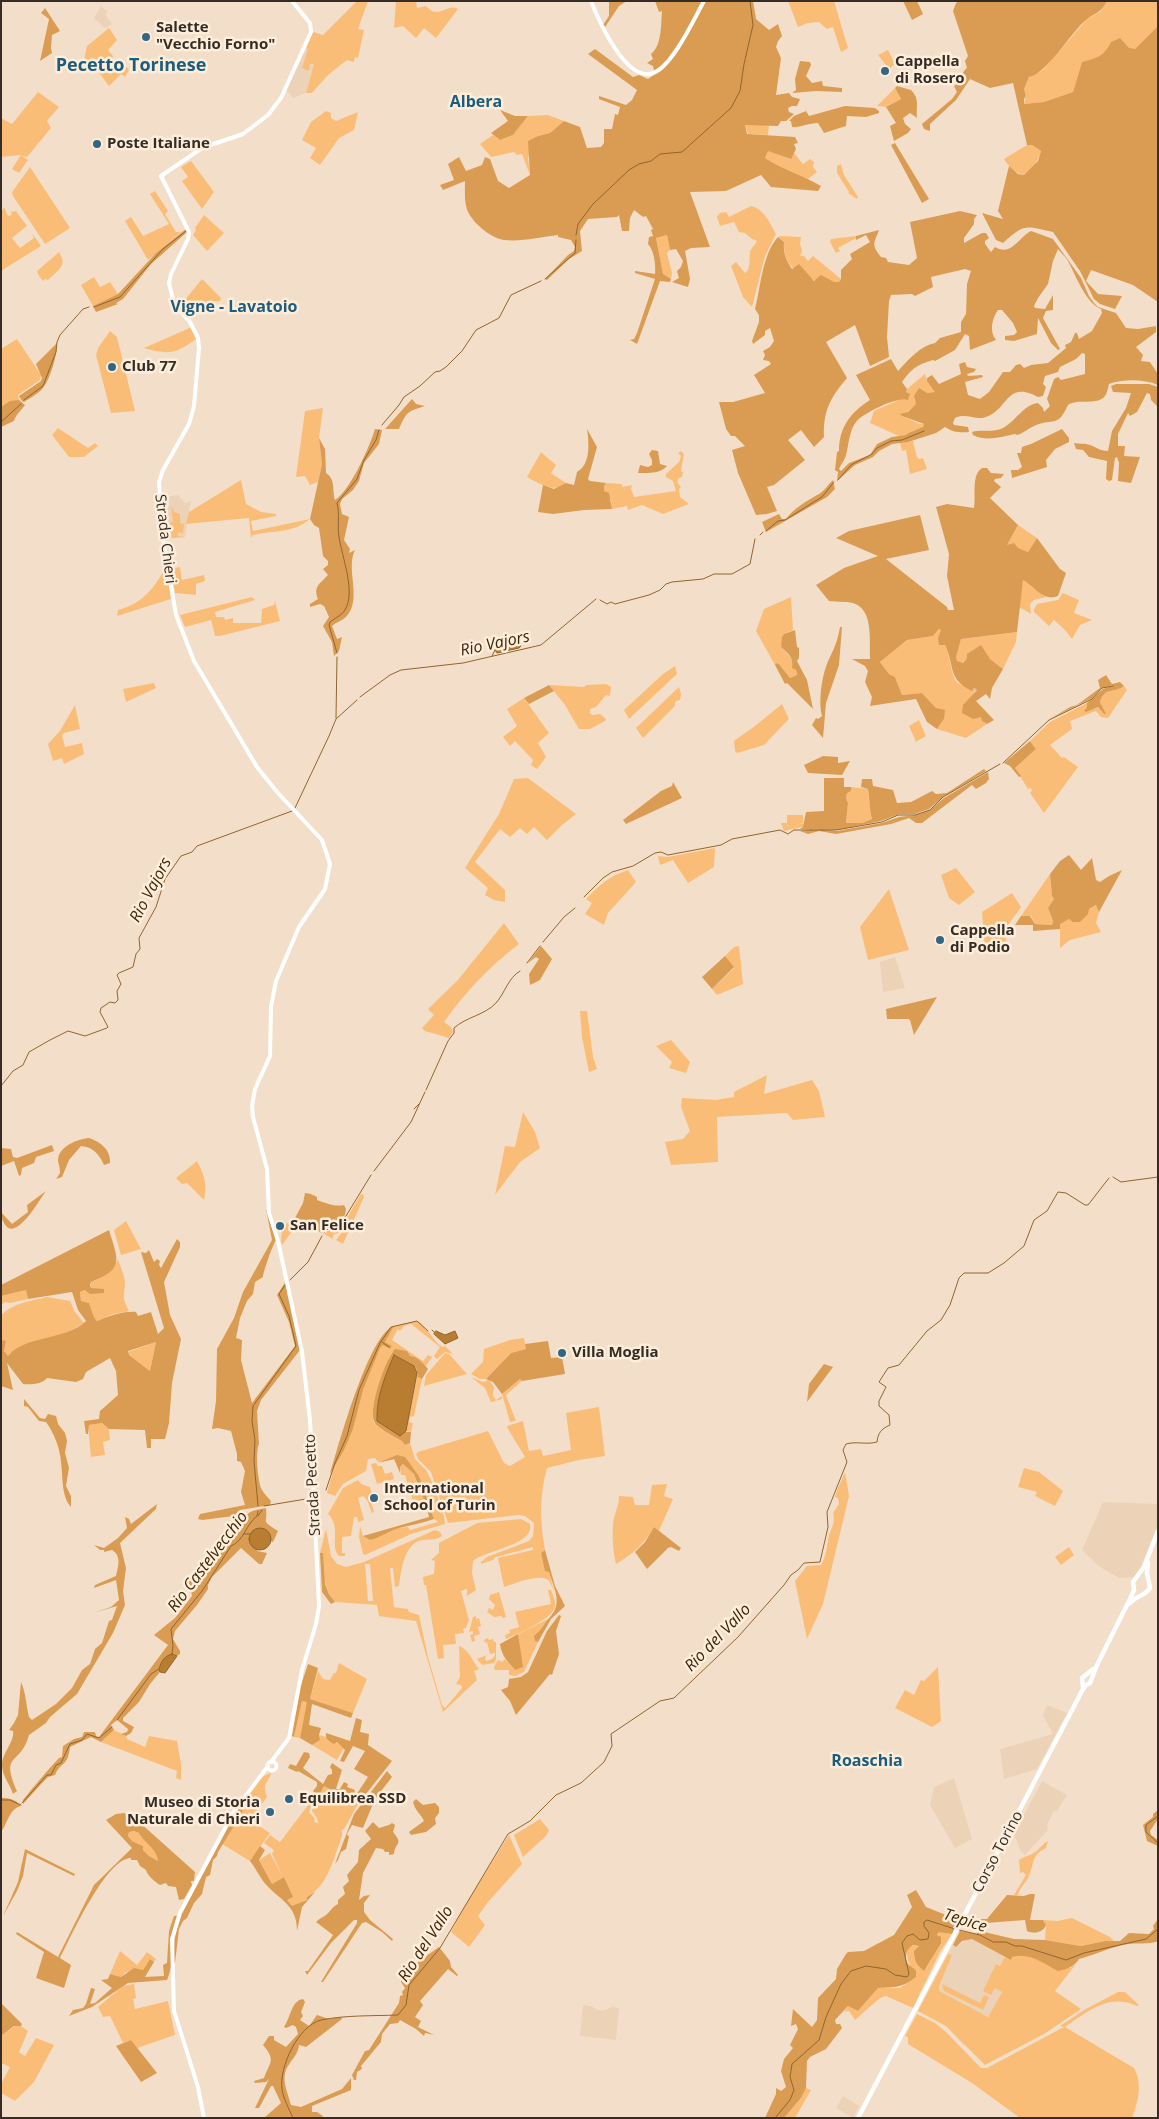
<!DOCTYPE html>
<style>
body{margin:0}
#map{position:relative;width:1159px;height:2119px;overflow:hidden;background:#f3dfc9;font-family:"Open Sans",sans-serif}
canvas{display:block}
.frame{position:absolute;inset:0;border:2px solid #352d25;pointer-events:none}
</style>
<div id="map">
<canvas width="1159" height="2119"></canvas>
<div class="frame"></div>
</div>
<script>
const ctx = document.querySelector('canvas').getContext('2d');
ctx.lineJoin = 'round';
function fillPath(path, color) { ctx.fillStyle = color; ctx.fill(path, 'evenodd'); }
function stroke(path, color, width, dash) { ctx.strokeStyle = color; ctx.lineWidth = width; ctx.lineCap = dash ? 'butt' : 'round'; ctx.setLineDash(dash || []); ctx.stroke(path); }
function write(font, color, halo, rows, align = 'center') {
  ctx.font = font + ' "Open Sans",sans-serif'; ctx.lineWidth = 5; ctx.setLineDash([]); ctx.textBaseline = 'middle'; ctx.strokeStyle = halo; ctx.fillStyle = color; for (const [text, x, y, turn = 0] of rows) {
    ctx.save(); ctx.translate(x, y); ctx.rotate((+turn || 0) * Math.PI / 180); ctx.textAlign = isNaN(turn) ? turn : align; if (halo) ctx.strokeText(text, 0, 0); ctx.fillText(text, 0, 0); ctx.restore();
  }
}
const built = new Path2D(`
 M101,6L107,11L106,16L112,24L105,28L94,18Z
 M306,48L317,53L314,64L306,93L293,98L286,90Z
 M178,495L185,503L191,501L185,537L167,539L162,498Z
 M895,957L905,988L883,992L880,962Z
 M1103,1502L1158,1504V1526L1139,1570L1134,1577L1119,1578L1100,1567L1082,1550Z
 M1047,1705L1067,1713L1037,1769L1004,1779L1000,1749L1053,1734L1043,1715Z
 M954,1778L972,1839L955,1848L930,1805L934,1787Z
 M1042,1781L1067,1795L1057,1811L1054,1810L1047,1825L1048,1830L1025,1855L1020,1850L1014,1834Z
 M967,1939H972L1011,1960L995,1988L1002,1992L988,2017L981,2013L964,2046L946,2026L918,2011L953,1945L956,1947Z
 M583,2005L591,2006L596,2009L602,2011L612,2007L619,2008L616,2040L580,2036Z
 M843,2096L859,2106L853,2118L836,2108Z`);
const green = new Path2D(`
 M357,1H368L358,29L364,30L358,58L355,57L354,62L347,60L328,75L312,93H306L314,64H310L309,71L302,68L308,49L306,48L313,32L323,35Z
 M396,1H416L417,8L426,6C439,21 447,2 458,9L436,38L424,28L416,38L403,26L394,28Z
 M788,1H834L848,48L841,52L833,27L827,29L819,22L808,23L798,27Z
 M1107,1H1158V26L1135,49L1107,50L1096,59L1082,62L1073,92L1044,102L1024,104L1026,96L1024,89L1029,77L1043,70L1087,19L1100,12Z
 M109,28L117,40L108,50L113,56L112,58L121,65L124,64L129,70L125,77L121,74L109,86L91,62L87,65L84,60L87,46Z
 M888,50L895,64L889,69L878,55Z
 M895,88L901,99L886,107L877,106Z
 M38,92L59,107L47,121L51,128L27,157L22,156L28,160L19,173L12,169L21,155L1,157V118L12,124Z
 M326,111L331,113V118L336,121L358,112L354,130L339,138L320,165L310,158L316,148L302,140L311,122Z
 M548,115L564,121L550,133L538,136L528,158L530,175L522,154L517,155L514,152L491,157L480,144L493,135L500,140L513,135L528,116Z
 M745,125H769L768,135L748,134Z
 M1027,145H1032L1041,151C1038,161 1033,169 1024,175C1015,173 1009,167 1004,159Z
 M768,150L790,159L793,152L803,164L810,159L814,162L813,167L817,172L808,179L778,167L765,158Z
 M191,161L214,192L202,209L182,181L188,177L181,167Z
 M841,164L844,175L858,197L857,199L848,193L849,192L837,173V166Z
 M30,167L70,228L45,244L13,196L12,192Z
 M155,191L168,211L165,214L176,232H181L148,260L125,221L131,217L143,236L169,224L150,194Z
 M751,206C764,209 770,223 776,234L765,256L752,307L743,297L731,266L736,262L745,273C751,269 749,260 750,252C751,248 755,245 757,241L752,239L745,233L739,232L734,222L720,226L717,217L720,213L726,212L729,217Z
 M4,207L8,216L12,215L11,212L16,211L27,226L12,238L20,248L34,238L32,233L41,246L1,271V213Z
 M204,215L224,233L207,251L193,235L196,230L195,228Z
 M667,235L670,250L667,253L672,273L671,279L663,275L656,238Z
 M781,236L801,237L800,244L802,251L800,256H804L808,261L813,256L841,279L839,282C813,284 782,273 784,242L778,237Z
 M856,236V238L838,248L840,251L836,253L830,242L831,239Z
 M59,252C68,266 58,270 48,280L45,279L43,281L39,276L37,271Z
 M94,277L100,287L110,282L118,294L93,306L81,285Z
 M202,279L221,298L220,301L203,303L189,314L179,307Z
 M192,327L196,339C176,354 168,355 144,348Z
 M110,331L117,337L135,411L111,413L96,355L98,348Z
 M17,339L41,375L40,380L18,395L19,400L1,407V349Z
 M925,374L927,381L936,390L935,392L927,393L914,399L917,404L902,416L920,424H924L923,427L908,433L906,435L899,436L870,423L874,411L910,395L906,392L907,389Z
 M323,408L319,438L322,464L318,482L310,485L305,476L296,477L305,411Z
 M58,428L88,448L95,443L98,446L84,457H69L52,435Z
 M913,441L917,457L919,459L923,458L927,469L910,474L906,450L902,451L900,443Z
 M681,451L684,454L681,471L683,472L682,477L679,478L677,482L681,487L679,489L680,497L689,504L663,514L642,505L628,510L627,506L612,509L611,500L604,491V486L606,483L622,484V487L632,485L631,489L634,497L676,491L673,481L666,477V474L679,462L681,456L678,453Z
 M541,452L556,465L551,473L566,483C554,494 539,483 527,477Z
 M241,480L246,504L261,512L276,514V516L251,521L253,531L310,519C292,534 274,530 253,535L251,538L249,518L186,524L189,512Z
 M171,506L174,512L180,514V523L184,524L183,533L178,532V536L185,537L172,538L170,523L173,521Z
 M1018,525L1037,538L1028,552L1007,545Z
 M166,566L171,599L117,616L118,610C142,604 155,588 166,566Z
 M180,567L182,580L204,575L205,581L196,584V595L175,593L171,569Z
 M1023,580L1046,597L1034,600L1030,604L1031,614L1019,607Z
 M1063,593L1079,600L1074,613L1092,620L1080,625L1072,639L1064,629L1054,620L1049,626L1034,612V609L1037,604L1058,600Z
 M252,597L255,600L215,612L216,617H224L225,620L233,618V623H261L262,609L274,605L275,601L280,621L220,636H215L211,620L185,627L180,615Z
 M791,597L793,630L784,634L781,647C790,655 795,664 797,675L790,678L779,664L776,663L775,665L756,631L764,609Z
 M939,629L942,630L939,645H945C950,654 951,678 958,683C963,686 971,687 977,690L974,692L966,716L982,717V721L987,724L966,738L937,729L944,719L936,708L922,693L902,695L895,677L889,674L880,662L907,640L933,636Z
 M1017,632L1016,642L1003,669L990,659L967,658L962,663L956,661V657L961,639Z
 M675,666L677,674L629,719L624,710L663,674Z
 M154,683L156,688L126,702L123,689Z
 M606,684L611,687L610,696L606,695L596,707L590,709V713L592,715L600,714L606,719L605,721L590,729H579L565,705L549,685L584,687L586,685Z
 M1124,686L1127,690L1108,718L1101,717L1096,711L1070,721L1072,729L1050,745L1062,758L1064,757L1078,767L1044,813L1030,793L1032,790L1031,788L1028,789L1015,768L1036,749L1030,741L1050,722L1087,703V707L1094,709L1098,707L1104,714H1105L1100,702C1105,686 1114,694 1124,686Z
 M679,687L681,694L680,700L676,701L674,707L643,738L636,728Z
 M524,698L549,733L538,743L546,757L537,769L531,765L533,760L515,741L510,746L503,737L517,726L507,709Z
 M782,704L789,719L764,745L737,753L735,751L734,741L755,726Z
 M75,705L80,729L64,733L62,735L65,747L82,743L84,754L64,764L62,758L53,761L48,744L60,731Z
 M919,720L926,736L916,742L909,726Z
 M528,778L576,814L562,825L547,840L534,827L527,834L520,828L510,837L500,829L475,862L505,890V902L494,900L485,895L488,888L465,868L499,814L514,779Z
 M851,787L868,789C870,799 869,808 872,819L862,823H846L848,803L846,798L847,792L851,791Z
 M787,815H803V823H798L804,824L803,827L784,831L781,823H787Z
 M715,848L714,867L688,883L673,860L660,865L658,856L668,857Z
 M956,868L975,892L959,905L949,898L941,875Z
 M628,870L636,882L608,913L604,925L585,914L592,903L586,899C599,885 610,876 628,870Z
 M1050,874L1052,896L1054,899L1048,908L1053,921L1052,925L1035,924L1031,916H1021Z
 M889,889L909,950L868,960L860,927Z
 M1012,893L1021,907C1011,922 1001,929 1008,947L985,949L982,912Z
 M1097,905L1099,912L1096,923L1101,932L1070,940L1060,948V924L1065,920L1084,916L1089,909Z
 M504,923L519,944C490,966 465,992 444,1022L451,1027L453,1032L449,1038L425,1031L422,1028L434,1015L428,1009L457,981Z
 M739,946L743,984L717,995L712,989L734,968L725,956L734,947Z
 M580,1011H587L593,1057L597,1069L589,1072L582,1037Z
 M671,1040L690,1062L686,1073L669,1068L672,1062L656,1046Z
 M767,1075L764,1094L812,1080L819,1091L825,1117L793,1120L787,1113L717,1117L718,1162L671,1165L665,1142L683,1139L690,1131L681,1107L682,1098L716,1100L734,1097V1092Z
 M523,1112L535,1132L540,1148L520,1162L495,1195L505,1146L515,1147Z
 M197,1161C204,1174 208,1185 204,1200L187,1183L182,1184L176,1178Z
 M361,1194H363L364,1197L343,1244L336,1240L343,1231L333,1235V1239L324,1234L348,1216Z
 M292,1219L298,1223L282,1245C279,1235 284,1224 292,1219Z
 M126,1221L141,1249L121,1255L114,1230Z
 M118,1259C120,1266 125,1276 125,1283C124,1298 122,1297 129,1311L113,1314L97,1321L94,1317L89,1303L81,1301L80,1292L91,1288V1282C102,1278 114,1272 118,1259Z
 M26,1290L28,1299L10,1303L5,1302L1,1305V1296Z
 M47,1297L70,1301L75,1312L84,1323L68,1332L10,1353L8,1356L4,1351L6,1342L1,1340V1315C13,1303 31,1301 47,1297Z
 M417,1321L421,1323L439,1345L443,1347L445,1346L453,1354L445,1352L437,1359L434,1356L440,1347L411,1324L404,1326L400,1331L398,1329L392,1340L423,1361L428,1355L432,1357L426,1366C418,1357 403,1355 392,1352C386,1364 366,1413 375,1424C381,1431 394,1436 402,1441L405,1445L410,1443L415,1459L426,1470L434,1486L444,1516L445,1524L411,1534L365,1555L363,1554L359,1537L360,1526L363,1536L370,1540L396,1528L408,1527L410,1530L438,1522L434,1519L419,1476L405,1458L378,1462L375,1458L368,1459L366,1471L343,1484L335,1496L327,1493L334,1467L353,1429L362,1391L380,1348L383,1345L390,1349L392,1346L385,1342L394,1326Z
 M524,1338L526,1349L511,1353L486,1379H480L471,1374L483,1362L484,1349L510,1340Z
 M156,1342L150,1371L129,1355L128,1352Z
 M445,1353L449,1354L467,1374L424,1386L426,1375Z
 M417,1375L422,1379L414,1416L410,1417L409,1422L413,1423L411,1432L406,1431Z
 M471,1377L483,1382L489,1380L494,1387L493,1396L496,1400L502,1396V1399L491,1402L485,1388Z
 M520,1379L522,1381L506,1395L516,1421L510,1422L502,1394Z
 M599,1407L605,1456L579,1460L547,1468C539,1497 540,1521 545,1550L541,1553L549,1572L557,1603C555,1596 553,1586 549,1581C543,1572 513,1584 504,1587L498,1558L533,1550V1547L496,1557L493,1560L481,1564V1562L487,1557L529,1541L533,1536L534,1523L525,1516L518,1515L448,1523L431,1472L418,1459L416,1454L418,1452L488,1431L504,1463L510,1466L525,1457L508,1429L507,1426L523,1421L529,1451L541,1449L543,1456L571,1450L566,1413Z
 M102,1423L109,1429L110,1440L103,1442L105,1455L91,1457L88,1425Z
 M376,1463L378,1466H382L385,1474L392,1472L394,1479L377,1484L371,1464Z
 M403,1464L414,1474L425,1503L421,1505L420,1502L414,1504L405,1475H401L400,1467Z
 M1024,1468L1039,1472L1063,1491L1055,1506L1035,1496L1037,1492L1018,1487Z
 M845,1472L849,1496L823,1604L807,1639L795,1581L807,1566L821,1565C826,1556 826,1550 828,1541C829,1530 836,1526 833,1513L839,1504L838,1498L835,1497C837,1488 842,1481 845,1472Z
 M358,1480L361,1484L370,1487L372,1494L369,1495L374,1512L372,1513L367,1500L363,1496L358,1498L364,1520L358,1522L357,1517H354L351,1536L342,1537V1553H345V1556H339C329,1546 342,1527 328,1514L343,1488Z
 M667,1484L664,1496L673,1499L659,1531L654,1527C644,1544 633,1554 616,1564C613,1552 612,1537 613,1524C614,1514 619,1506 619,1496L633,1497L635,1505H649L652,1485Z
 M521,1519L530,1524C535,1545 486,1550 473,1561L472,1573L476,1590L467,1596V1589L461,1591L469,1620L466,1628L463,1629L464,1633L455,1634L456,1644L443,1645L444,1658L438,1659L426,1585H424L423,1577L434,1574L435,1561L431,1560L439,1553V1543L477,1523Z
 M326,1529L331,1556L337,1564L346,1567L364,1562L435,1530L440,1532L442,1536C435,1541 430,1539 423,1540C404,1542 401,1572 399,1586L395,1587L393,1568H390L394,1607L408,1609L409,1612L419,1615L428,1657L442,1705L445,1708L462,1688L461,1685L456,1684L460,1677L459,1646C470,1650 472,1661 479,1669L474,1671L477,1680L443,1712L416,1621L379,1616L377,1605L335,1602C323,1587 323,1572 323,1553H320ZM365,1564H370L373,1601H368Z
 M1069,1547L1074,1555L1061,1565L1055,1557Z
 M548,1590H551C553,1595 557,1603 554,1609C550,1620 517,1634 506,1639L505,1635L510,1633L509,1630L519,1627L515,1612L551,1604Z
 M499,1592L506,1617L502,1618V1616L494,1617L487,1612L489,1608L493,1610L495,1605L489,1599L490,1595Z
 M476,1616V1619L479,1618L481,1626L478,1627L480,1634L474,1636L475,1641L472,1642L470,1635L473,1634V1631L469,1632L473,1617Z
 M550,1618L537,1633L535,1641L538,1642L524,1672L515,1676L509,1675V1670H495L494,1667L498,1660L502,1662L505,1659L514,1669L520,1656L518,1634Z
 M488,1638L489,1640L493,1639L494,1642H496V1659L494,1663L482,1665L477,1659L487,1655L485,1658L486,1661L492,1659L495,1655V1653L490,1654L487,1642L485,1643L484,1640Z
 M339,1663L367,1679L353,1713L310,1699L318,1671L323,1679L330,1680L334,1673H336Z
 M938,1667L941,1721L932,1727L895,1708L905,1690L914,1695L921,1680L924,1681Z
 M302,1701L308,1702L300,1738L294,1737Z
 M114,1730L126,1736L127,1739L145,1747L149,1736L177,1741L181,1764V1780L176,1778L177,1771L101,1742Z
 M319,1735L326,1737L328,1741L336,1742L344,1748L337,1760L312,1745L320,1740Z
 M270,1773L271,1774C266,1786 263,1783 267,1797L250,1820L270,1833L250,1861L222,1844L242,1811L239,1807L260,1778Z
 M324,1786L358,1804L344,1829L342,1830V1836C334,1857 328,1886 307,1897V1900L292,1907L286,1900L292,1897L284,1877L272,1884L259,1860L270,1853L283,1877L272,1854L274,1850L264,1843L270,1835L280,1842L312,1800L311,1793L314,1798L309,1812L315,1819L314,1822L318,1823L317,1818L312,1811L316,1798L313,1791L319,1796Z
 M540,1819L549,1830L546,1836L523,1857L514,1835Z
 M134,1831C146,1835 156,1849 158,1861L149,1856L143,1850V1846L132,1841L128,1836L129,1832Z
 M509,1835L522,1864L488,1902L478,1916L485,1925L469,1947L451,1932L464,1907Z
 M1048,1841L1046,1848C1030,1856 1035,1864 1028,1878C1025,1884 1019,1888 1018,1895H1014L1026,1875L1023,1872L1020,1873L1019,1860C1024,1856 1030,1856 1035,1852C1040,1849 1042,1844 1048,1841Z
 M1072,1918L1110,1937L1115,1942L1105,1941L1081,1946L1045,1940L1046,1925L1043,1920L1057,1921Z
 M939,1931L952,1934L940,1952L913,2008L886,1996L880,1998L855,2020L849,2011L844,2012L848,2006L858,2011L878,1988H900L916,1977C911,1969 897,1941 919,1946L914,1951L915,1960L926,1968L931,1960Z
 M120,1951L137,1965L147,1952L156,1959L154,1962L150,1959L143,1970L126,1972L121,1977L110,1974Z
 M948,1954L952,1955L939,1986V1991L988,2017L1002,1992L995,1988L991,1995L983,1991L996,1964L1000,1966L1005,1957L1010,1959L1012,1957L1020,1954L1070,1968L1076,1964L1055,1991L1081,2009L1044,2034L985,2065L946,2026L918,2011Z
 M134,1984L136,1998L133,1999L135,2009L168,2001L175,2035L137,2048L131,2040L123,2043L110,2016L103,2017L98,2007L123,1986Z
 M942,1984L980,2003L984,1995L989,1997L983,2010L944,1991Z
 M1118,1992H1125L1139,2005L1137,2006C1110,1993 1088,2011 1065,2027L1134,2068C1143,2084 1138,2102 1132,2118H1020L972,2083L908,2044V2037L905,2036L917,2014L935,2023L946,2032L981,2068H987L1064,2027L1060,2026L1084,2010Z
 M15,2026H21L28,2031L19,2052L25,2056L36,2038L54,2045L34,2082L15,2101L1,2093V2084L10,2067L1,2063V2036Z
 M806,2088L811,2090L795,2118H784L801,2098Z`);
const forest = new Path2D(`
 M609,1H627L619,6L605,27L603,25L609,16Z
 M655,1H753L756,19L769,30L778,24L782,36L778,41L776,47L781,58L776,95L789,93L792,97L800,99L797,106H792L788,108L789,112L794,114L786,121H781L778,126L745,125L747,134L795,137L798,143L794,144L796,149L791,159L768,151L765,158C783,170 803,175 821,186L818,191L771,187L761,175L726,191L690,192L710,247L691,248L685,251L690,279L688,287L672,282L679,278L677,271L681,267L683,261L676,249L670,250L667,235L656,238L663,274L671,279L670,282L660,281L637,344L630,340L634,339L637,333L655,279L635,273V271L655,274C656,265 654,250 648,244L649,237L653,236L651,230L653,229L646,216L643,217L634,210L630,218L629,231H622L619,215L617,217L588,219L580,231L582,251L569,259L547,280L545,279L568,255L574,251L575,247L571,240L558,237V235C541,237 521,242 504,240C491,238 474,224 468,212C464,203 465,191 465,181L443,190L440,185L454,180L448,164L459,157L466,171L482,165L485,157L490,159L498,181L509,188L530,175L528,141L538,136L550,133L564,121L580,127L587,148L601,147L604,143V129H612L615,114L618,115L620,107L599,99V96L626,105L632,100L637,90L588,54L595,49L633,77L639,75L648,79L655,74L653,66L647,63L653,59L651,54C662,46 661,23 662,11L659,12Z
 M903,1H917L923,14L912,20Z
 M959,1H1107C1099,15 1098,11 1087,19C1070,33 1048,73 1029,77L1024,89L1026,96L1024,99V104L1044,102L1073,92L1082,62C1095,59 1105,56 1111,42L1120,38L1129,48L1135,49L1158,26V302L1133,285L1091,270L1086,281L1098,294L1122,296L1115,309L1100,304L1094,299L1080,271L1053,232C1025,226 1025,223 1003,243L996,240L982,213L1003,219L998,211L1009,166L1018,174L1024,175L1038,161L1041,151L1032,145H1027L1013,83L990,88L970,79L956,100L930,124V131L924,129L922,124L952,99L957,92L954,86C961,82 961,72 967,68L965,61L968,56L953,11L956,3Z
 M45,8L60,31L52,35L51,48L52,53L40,61L49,19L41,13Z
 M800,61L810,62L811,65L806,76L812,83L822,81L823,86L842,88V92L816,91L792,93L796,90L795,79Z
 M897,86L911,90C920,99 916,106 917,118L910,113L903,118L905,124L911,129L908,133L894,141L890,126L896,123L886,107L901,99L895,88Z
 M845,106L875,108L879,111V113L866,117L847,116L846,126L824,133L818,123C809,123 799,128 792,127L791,121H789L794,116L806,111L809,116Z
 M500,110L515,116H528L513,135L500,140L491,133L508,121Z
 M895,143L929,199L922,203L891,145Z
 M960,211L977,215L974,219V224L964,238V243L982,233H986L989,238L985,241V244L991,252L995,247C1011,257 1019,237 1031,231L1053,239L1081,278L1089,296L1094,303L1098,307L1116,313L1126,328L1138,329L1156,326V332L1136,347L1143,355L1141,361L1150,362L1158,374V385C1144,379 1123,379 1109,384C1108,388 1107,393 1105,396C1097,406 1078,398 1068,405C1057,429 1054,417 1034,426C1027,429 1024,433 1017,435L1015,434C1000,437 987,442 973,435L972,432C982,429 993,433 1003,428C1016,421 1023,405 1038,403L1043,408L1044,412L1050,406L1047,399L1054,379L1058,377L1061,380L1085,374V354L1082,353L1076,359L1060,367L1058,372L1045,376L1043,384L1046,387L1043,396L1038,397C1004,379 1009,413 982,418C973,419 965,413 955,418L953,423L954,425L968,427L969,432C959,433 953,432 945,427L936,433L908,442L892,444L879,451L873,457L855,465L837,481L838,472L835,470L837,452L839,451C839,427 851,412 870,400L856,375L891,359L898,371C909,359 920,346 935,343L940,338L961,332V322L966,314L967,284L971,271L965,269L931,277L933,287L915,296L912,294L891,295L889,301L887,337L889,357L870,366L855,325L826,342L847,378C830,398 823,411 824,437L814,447L801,430L788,440L805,460L774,485L767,487L777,511L767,514L756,515L738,473L732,450L745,446L735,436H731L726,429L719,402H733L765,393L754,375L771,364L769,361L763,360L765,355L763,351L770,347L774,341L770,328L765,331V335L753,344L752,341L759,322V315L755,309C761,286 762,255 778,237L784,242C783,253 786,260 792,269L799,264L814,281L821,275L834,282H839L841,279V270L852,259L850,254L870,242L866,235L856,240V236L879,230C874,244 871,244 881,257L886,258L888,262L909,265L917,258L910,222ZM1058,249C1061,253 1065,256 1068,261C1075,274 1086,304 1101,309L1102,313L1092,331L1079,339L1077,333H1075L1071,342L1065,345L1066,348L1048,363L1031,365L1024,368L1020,364L1016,365L1010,372H1003L989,392L980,399L968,395L965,382L983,377L982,375L968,376L967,374L974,372L976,369L967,367L965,362L959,364L961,374L939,384L932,375L927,378V381L935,392L927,393L919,388L914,396L916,404L908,412L900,414L902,416L924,424L923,427L908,433L906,435L892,437L877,444L870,455L849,463L841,471L839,469C841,464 845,460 846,455C849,444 849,431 856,422C861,414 900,395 908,400L910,394L906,392L907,389L902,382C912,368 917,365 933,360L935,361L955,350L965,334L969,336L970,350L996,340C989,332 992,318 998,310H1002L1013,323L1017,332L1014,335L1005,336V340L1014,341L1037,334L1038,318L1051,343L1058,350L1060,349L1043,318L1046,311L1053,310V295L1045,309L1035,308L1034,306L1038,298L1048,284L1053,261Z
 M186,229L187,232L151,264L123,299L116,303L118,304L96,312L93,306L118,294L156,253Z
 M57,343C57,356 51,377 43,388C38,394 30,398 24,402L22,401L19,396L41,381L42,378L36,364Z
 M1116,384H1149L1158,387L1157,406L1151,400L1150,394L1147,393L1137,412L1130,416L1128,413L1118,434V446H1125L1124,456L1140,457L1131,483L1118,481L1119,463L1117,457L1115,458L1112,480L1109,481L1106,479L1107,461L1089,457L1083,450L1076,449L1074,443C1079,444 1085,443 1090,445C1096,447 1100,451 1108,451L1112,431L1126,408L1131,393L1113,392L1111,386Z
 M412,399L416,404L425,406C407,412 407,411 399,429H385Z
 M19,400L25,405C21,411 16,414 14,421L1,427V407L10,401Z
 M375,429L382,430L379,444L364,463L359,481L353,490L342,499L340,504L342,514L349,517L344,540L350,549L349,553L355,550C345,570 363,599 346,617C342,621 336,622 332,626L337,639L342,637L339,651L334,656L332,642L323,626L329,617L324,606L320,604L310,607V604L318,599C313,586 320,584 328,575L323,569L328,565V561L323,556L319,528L314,525L310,519L322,464L319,438L325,449L326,473C336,479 332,491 335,500C350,491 370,446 375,429Z
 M587,429L597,447L588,479L590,481L606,483L604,486V491L609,493L612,509L584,510L553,514L538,512L543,485L554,489L566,483L574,485L577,472C591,464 589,443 587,429Z
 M1062,429L1069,438V442L1055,449L1046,460L1047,467L1012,478L1011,470H1018L1022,467L1017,453H1021L1022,447L1031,444Z
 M652,450L658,451L660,464L667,466C660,474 648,473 638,473L640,465L648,467L652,465V460L649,454Z
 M982,468H987L991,473L1004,474L1001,478L995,479L994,481L1001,487L990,498L1018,525L1007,545L1014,543L1018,548L1028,552L1037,538L1060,569L1066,573L1058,596C1044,602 1035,587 1023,580L1017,632L961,639L956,657L957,661L963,663L967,658V654L981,645L990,659L1003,669L992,688L990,699L986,694L976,701L994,720L987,724L982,721L981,717L973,719L962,713L963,705L977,690L974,688L972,691C947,679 955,666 945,645H939L938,638L941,630L939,629L933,636L907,640L880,662L889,674L895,677L902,695L922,693L936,708L945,710L944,719L937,729L927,722L916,699L870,706L872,697L865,682L868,671L865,666L852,659H870C869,642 874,609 853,603C845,601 837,602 829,601L816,585L844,568L878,556L836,538L849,531L920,515L929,550L886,559L947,607L948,610H954L947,576L949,554L936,507L947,504L974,508C976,496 971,475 982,468Z
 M833,480L835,489L827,497L766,532L762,522L779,514L782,519H786C795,507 807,501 819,494C825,491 828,484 833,480Z
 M840,627H842L839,665L826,703L823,738L812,725L816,718L818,719L822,716C818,701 822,672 830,657C835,647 838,639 840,627Z
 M795,630L797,647L799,648V658L797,661L807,680L813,709L787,683L785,684L775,665L776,663L779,664L790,678L797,675L796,670L792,668C794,658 788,653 781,647L782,637L784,634Z
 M1106,675L1112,684L1120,682L1124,686C1114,694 1105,686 1100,702L1106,714H1104L1098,707L1086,712L1084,711L1087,707V703L1103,689L1113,685L1102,688L1092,698L1050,719L1070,707L1077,705L1100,688L1098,680Z
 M549,685L554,691L529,704L524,698Z
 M1030,741L1036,749L1015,768L1021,776L1019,777L1010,766L1004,763Z
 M823,756L838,757V763L850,761L842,775L808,773L804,765Z
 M984,769L986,771L943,797L929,809L915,814H899L881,821L837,830L800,829L803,827L806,812L824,811V778H844V787H851V791L847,793L846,798L848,803L846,823H862L872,819C869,808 870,799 868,789L861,787L862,779H872L873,786L893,790L897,803L911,802L932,791L936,794L947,793Z
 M988,772L989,779L986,783L976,789L972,785L922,823H916L909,818L891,824L836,834L819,831L808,834L800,831L814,829L837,831L882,823L899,817L916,815L930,810L944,798Z
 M673,782L682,798L626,824L623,820L661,791L672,786Z
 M1069,855L1081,870L1092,858L1096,880L1100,882L1109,876L1122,870L1099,912L1096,905L1089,909L1088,914L1080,922H1073L1069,919L1060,924V929L1033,931V925H1015L1021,916H1030L1035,924L1052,925L1053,921L1048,908L1054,899L1052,896L1050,874L1060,861Z
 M541,946L552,959L540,980L530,985L529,974L539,959L536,957L528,963Z
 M725,956L734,967L712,989L702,977Z
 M937,997L914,1035L910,1020L908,1019H887L886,1009Z
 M89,1138C101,1142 111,1150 110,1163L104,1165C99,1154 93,1147 81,1146L69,1160L62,1177L56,1179L60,1173C60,1169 59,1165 58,1161C58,1146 78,1139 89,1138Z
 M52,1145L54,1151L36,1157L34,1163L22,1168L21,1175L19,1176L14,1161L1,1166V1148L11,1149L13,1157L17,1158Z
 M46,1191C40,1199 19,1237 7,1227C3,1223 1,1218 1,1212L12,1224L28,1212L27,1205Z
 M305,1193L311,1194L317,1197V1200C326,1203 334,1207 344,1205L346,1209L345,1215L331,1224L322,1233L295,1218L303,1203Z
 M266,1209L276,1240C273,1244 263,1272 263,1277L255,1282L253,1294L247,1301L240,1318L236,1338L242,1340L241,1360L252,1403L295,1346L289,1322L277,1295L286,1281L300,1350L261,1400L257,1411L259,1444C255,1452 258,1480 261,1488C263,1493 268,1497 271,1501L270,1505L240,1510L234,1516L202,1520L198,1519L200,1514L245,1505L241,1492L245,1471L241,1462L237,1461V1454L231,1431L218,1428L212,1429L216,1401L217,1349L234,1318L243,1292L272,1240Z
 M109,1230C118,1260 125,1269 91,1282L90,1285L91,1288L104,1289V1293L90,1294L85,1290L80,1292L81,1301L89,1303L94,1317L97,1321C110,1316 122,1311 136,1312L138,1316L151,1312L158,1334L164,1328L141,1252L146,1253L149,1250L154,1262L157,1259L160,1261L159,1265L161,1268L177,1239L180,1242V1247L164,1282L170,1315L181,1339L172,1383L169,1423L165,1439H151V1448H147L145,1430L109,1429L102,1423L89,1425L88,1434H86L84,1421L99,1419L100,1411L118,1395L116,1371L110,1358L86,1372L83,1379L76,1382L47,1378C43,1384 31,1385 23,1384L7,1363L13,1390L1,1386V1340L6,1341L4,1351L8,1356C25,1335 65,1341 86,1321L78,1310L72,1292L28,1299L26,1290L1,1296V1285ZM156,1342L150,1371L129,1355L128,1351Z
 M394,1326L385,1342L392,1346L390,1349L383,1345L380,1348L363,1390L353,1429L344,1450L330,1474C338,1447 369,1333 394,1326Z
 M548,1341L551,1358L562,1357L565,1374L522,1381L520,1379L502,1394L493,1382L486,1379L511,1353L526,1349L525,1344Z
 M395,1349L407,1351L410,1356C418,1357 423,1363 428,1369L422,1379L418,1377L416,1368L394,1355L380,1393L404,1432H411L410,1443L405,1445L402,1441C394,1436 377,1429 374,1421C368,1409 386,1358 395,1349Z
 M824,1364L833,1367L807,1402L809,1384Z
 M24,1399L40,1418L45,1419L48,1414L56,1416L58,1424L65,1433L67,1441L65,1453L69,1468L66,1486L71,1496V1507C61,1496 63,1476 61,1462C60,1448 54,1433 46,1422L39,1421L28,1407L24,1406Z
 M397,1455L405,1457L419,1476L434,1519C422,1523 411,1525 399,1528C390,1530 380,1538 370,1540L363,1536L429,1517L426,1505L421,1507L425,1503L414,1474L403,1464L400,1467V1473L394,1459L378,1463Z
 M157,1504L156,1509L120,1543L126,1568L123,1591L125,1605L113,1633L77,1694L50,1717L46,1723L29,1735C20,1767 0,1751 17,1791L13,1794C10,1784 2,1776 2,1765C2,1753 15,1741 13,1731L9,1730L14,1723L18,1715L21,1682C26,1693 26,1705 29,1717L32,1720L56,1704L72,1688L82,1670L90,1664L95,1649L102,1643L109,1621L112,1620L117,1606L93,1613L111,1607L119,1600L116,1580L94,1588L95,1585L116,1576C118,1567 122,1556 112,1550L104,1552V1550H100L94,1545L104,1548L118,1538L127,1528L125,1517L129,1519L131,1524Z
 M266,1508C268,1525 260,1519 278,1531L273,1542L270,1541V1536L257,1551L267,1553L262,1564H259L241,1548L212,1577L208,1585V1589L197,1605L175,1631L173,1639L180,1651V1654L177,1656L172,1654L159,1669L160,1672L150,1684L139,1702L123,1718V1721L134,1727L131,1733L126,1736L121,1734L127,1732L128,1729L117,1720L111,1725L114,1730L101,1742L91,1737L70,1747C68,1767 61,1761 55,1775L48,1777L42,1783L23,1804V1800C35,1785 46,1772 59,1758L62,1757L63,1746L74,1739L82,1737L84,1732H95L96,1736L99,1737L168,1645L154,1635L175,1618L192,1596L191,1589L185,1585V1580L189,1579L211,1562L214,1558L211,1551L217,1552C223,1545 234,1540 238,1532C249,1515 241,1512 266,1508Z
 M654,1527L681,1548L679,1551L671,1547L668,1548L647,1569L635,1552L645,1542Z
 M545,1550L555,1586L565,1606L551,1619L538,1642L535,1641L534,1636C541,1630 544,1624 550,1617C563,1603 554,1589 549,1572L545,1571L541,1553Z
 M320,1553H323L325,1584L329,1594L335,1602L331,1604L322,1592Z
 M559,1615L561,1616L556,1631L559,1654L552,1675L550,1674L516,1715L510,1701L501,1690L508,1687L509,1679L521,1677L528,1672L547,1631Z
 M518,1634L523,1667L515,1670C508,1662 501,1655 500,1644Z
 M308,1664L318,1668L310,1699L353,1713L351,1718L312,1704L309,1725L321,1728L319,1735L320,1740L312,1745L300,1738L307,1702L302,1701L294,1737L292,1736L300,1688Z
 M356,1718L362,1720L360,1732L369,1734L368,1745L392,1761L358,1804L324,1786L319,1796L313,1791L317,1786V1782L298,1771L297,1772L288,1768L290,1764L296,1766L304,1752L309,1753L310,1757L303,1768L323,1784L328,1775L332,1774V1770L330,1767L332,1763L342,1770L336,1789H340L344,1782L348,1784L347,1787L355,1790L353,1797L354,1798L368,1777L354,1769L365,1751L353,1746L344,1762L340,1761L345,1750L337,1742L334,1744C329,1741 325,1740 326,1733L350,1741Z
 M387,1771L392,1777L375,1799L363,1828L352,1825L347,1834L349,1837L346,1849L341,1852L338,1860L335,1864L354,1814Z
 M1,1798C10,1798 15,1799 21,1806C9,1809 8,1823 1,1832Z
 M416,1799L423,1805L435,1803L439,1807V1813L435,1818L436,1824L426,1832L411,1835L409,1832L424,1821C421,1814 415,1811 413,1802Z
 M239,1807L243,1811L218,1852L217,1856L213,1860L210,1875L206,1877L202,1894L194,1903L187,1918L183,1921L179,1929L175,1963H173L175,1937L181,1914Z
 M1158,1810V1819L1150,1831L1151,1835L1158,1840V1846L1147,1841L1143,1825L1153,1817V1814Z
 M124,1813L138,1821L195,1872L194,1881H191L192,1885L184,1899L179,1900L176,1887L168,1886L166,1883L160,1885C155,1882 147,1875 146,1870L140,1866L137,1860H131V1858C106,1858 71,1937 60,1958L71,1965L64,1988L36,1978L44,1952L16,1934L17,1932L58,1957L94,1885L132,1848L106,1820L116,1814ZM134,1831L139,1833C145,1844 156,1847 158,1861L149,1856L143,1850V1846L132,1841L128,1836L129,1832Z
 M373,1822L379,1828L389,1825L392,1823L395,1825L393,1832C404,1845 395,1842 394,1854L389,1855V1852H385L383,1849L376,1848L363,1873L359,1900L364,1896L370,1895L364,1903V1912L370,1920L393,1939L392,1941L382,1932L366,1922L362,1923L323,1982H321L357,1923V1920H354L331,1943L307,1975L305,1971H308L333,1935L316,1922C320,1918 322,1918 326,1915C330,1912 332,1907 338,1904V1900L345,1894L343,1887L349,1881L347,1875L358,1862L359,1850L371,1839L365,1831Z
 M260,1846L265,1850L259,1860L272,1884L284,1877L293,1897L287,1900L292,1906L307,1900V1897L315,1892L302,1907L297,1931C297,1903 278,1900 263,1881C258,1874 255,1867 250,1861Z
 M25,1849L75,1874L74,1876L27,1853L23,1876L17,1891L3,1916L18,1882Z
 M916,1890L926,1907L956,1919L957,1924L952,1934L939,1932L937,1935L941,1937V1943L924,1971C917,1965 914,1961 914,1951L919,1946L913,1945C907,1948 903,1958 909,1965C911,1967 914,1968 916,1971V1977C902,1988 895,1987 878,1988L858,2011L848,2006L835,2020L836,2024H840L842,2028L826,2049L810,2057L807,2061L806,2088L801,2098L784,2118H765L776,2094V2088L781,2091L786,2087L781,2071L784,2059L793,2048L790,2045L798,2029L796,2024L791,2026L793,2009L812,2027L817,2020L818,1998L836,1979L837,1969L846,1954L848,1952L864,1951L894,1935L912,1907L907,1895Z
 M1030,1894H1035L1030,1920H1043L1046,1925C1043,1933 1034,1934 1027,1931L1025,1920L986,1923L968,1919H987L1007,1895L1024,1896Z
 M174,1916H177C168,1938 176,1961 167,1980L128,1983L92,2007L69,2016L73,2010L83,2008L86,2004L91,1988L95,1989L90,2004L95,2003L112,1988L101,1980L108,1979L110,1974L121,1977L134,1968L143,1970L150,1959L154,1962L145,1977L164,1976L163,1965L167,1963L169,1931Z
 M1158,1919V1941L1156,1942C1148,1944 1137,1943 1128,1944C1113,1946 1095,1955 1079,1959C1074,1967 1067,1969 1058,1971C1043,1963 1029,1952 1012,1957L1011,1960L972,1939L962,1941L956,1947L953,1945L960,1931L976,1934L980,1931L1014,1939L1045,1940L1081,1946L1105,1941H1120L1129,1933L1149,1934L1154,1929L1153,1926Z
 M439,1947L450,1961L451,1967L458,1975L457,1976L448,1969L420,2001L423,2005L415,2017L421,2021L418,2027L434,2035L425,2033L424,2036L416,2029L400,2020L398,2023L390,2024L382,2034L381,2042L361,2066L362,2069L357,2072L356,2080H354L352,2075L365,2051L369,2050L399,2003L400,1996L403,1995L402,1992L405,1988L401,1982L403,1975L408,1973L412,1966Z
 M303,1999L305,2002L301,2012L303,2016L300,2020L309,2026L317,2015L329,2019L341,2017L342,2019L306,2047L299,2045C298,2054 293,2058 288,2066C280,2078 288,2093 291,2105L301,2107L342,2089L351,2078V2090L312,2106V2112H317L323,2116L322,2118H264L281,2103L273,2086H271L259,2108H255L269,2079L266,2082L255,2083L254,2081L264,2078C270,2062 276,2060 263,2045L269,2036H274V2040L286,2047L298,2034L296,2027L293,2025L286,2028L284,2027C291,2017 291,2001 303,1999Z
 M1,2003L22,2024L21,2026H14L1,2036Z
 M131,2040L157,2073L141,2082L116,2046Z`);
const water = new Path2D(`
 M518,642L521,646L519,648L497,653L495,650L496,647Z
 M436,1331L445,1335L455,1331L458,1338L445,1344L434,1334Z
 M394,1355L414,1366L417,1373L406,1431L400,1436L377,1421C376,1398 385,1376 394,1355Z
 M249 1539a11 11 0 1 1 22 0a11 11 0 1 1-22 0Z
 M172,1654L177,1656L165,1673L160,1672L159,1669C161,1662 164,1656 172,1654Z`);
const stream = new Path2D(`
 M576,235L578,224L593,204L629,170L639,164L651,161L660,154L682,152L731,108L740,91L744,64L753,25L750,1
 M545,279L575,253L576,240
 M94,307L120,297L163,249L186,231
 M24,400L43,386L56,352L57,342L60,335L83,309L89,307
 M1,422L21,404
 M382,425L399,405L404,397L420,386L435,372L440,371L446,367L462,351L476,330L499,318L511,295L541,281
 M838,480L851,465L872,454L877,448L891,441L902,440L924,431
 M766,531L778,521L785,520L822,497L834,482
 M760,535L763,532
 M600,600L607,604L611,602L615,604L649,595L660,590L666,584L672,582L703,579L714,574H732L750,564L755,539
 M337,653L329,625L330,622C335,618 341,616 345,610C356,592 342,557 339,537C337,525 340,515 337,503L357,479L364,460L376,440L379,430
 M492,656L495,650
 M360,697L390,675L401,670L463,663L541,645L596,599
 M336,718L337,657
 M1003,763L1049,720L1092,699L1102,688L1113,686
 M295,808L329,736L336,719L357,700
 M584,897L603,878L612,872L633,866L655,853L661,852L668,855L721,845L732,839L780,830L788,834L794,830H836L882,822L898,815H915L930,810L943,797L1000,764
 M543,942L564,917L575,908
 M527,963L540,946
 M1,1086L13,1071L23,1065L29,1052L50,1040L68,1031L85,1036L107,1028L108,1027L100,1012L101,1008L110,1002L115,1003L118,1000L117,991L121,984L117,975L119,973L133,967L136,954L140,949L139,938L156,907L165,879L181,856L192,852L197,846L292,811
 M426,1090L448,1041L454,1033V1028C466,1017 485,1015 496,1003C505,993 508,978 520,971
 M414,1109L419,1104
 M374,1171L411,1122L425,1092
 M1113,1177L1121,1182L1158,1177
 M324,1233L332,1225L346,1216L371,1175
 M290,1280L308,1262L322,1236
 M432,1330L434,1332
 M382,1342L389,1347
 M326,1490L335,1463L347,1436L359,1390L380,1343L391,1327L417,1321L428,1331
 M258,1506L254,1461L255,1440L252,1421L253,1406L296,1346L289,1316L279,1294L285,1285
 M264,1506L312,1498
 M258,1516L262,1510
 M244,1534H250
 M172,1654L173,1646L171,1629L202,1591L231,1546C244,1541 246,1524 257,1516L258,1511
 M117,1720L151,1674L159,1669
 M1,1800H10L21,1805
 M22,1803L47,1775H51L56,1765L61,1763L70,1744L82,1740L87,1734L99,1738L112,1727
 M1158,1816L1146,1825V1832L1158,1843
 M959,1930L980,1935L993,1942H1006L1015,1946H1022L1066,1960L1084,1953L1146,1939L1158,1929
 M293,2118C289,2109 283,2098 282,2089C279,2067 298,2026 321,2020C346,2015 373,2016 398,2015L406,2005L409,1985L440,1948L508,1834L530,1821L556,1795L581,1783L604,1762L612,1746L611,1734L660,1701L674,1698L738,1637L784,1585L791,1575L798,1570L804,1563L820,1562L828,1527L827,1512L847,1462L843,1450L846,1444C857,1441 866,1445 877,1442C878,1433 881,1429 890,1425L889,1415L879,1406V1401L886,1387L879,1382L888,1368L899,1365L927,1331L941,1320L950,1305L959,1278L964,1273H988L1004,1263L1024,1246L1034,1220L1047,1211L1058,1192L1066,1193L1085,1205H1088L1109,1178
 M775,2118L790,2100L794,2090L790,2077L792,2064L819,2040L826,2017L841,1984L851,1971L866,1966L886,1969L895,1975L907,1977L909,1974L902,1943L907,1936L913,1934L920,1940L928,1939L929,1933L924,1926V1922L927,1920L955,1929`);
const secondary = new Path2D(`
 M591,1C598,19 626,83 653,73C672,67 694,19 704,1
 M267.5 1766a4.5 4.5 0 1 1 9 0a4.5 4.5 0 1 1-9 0Z
 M271,1762L289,1738L302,1670L316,1624L319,1606L310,1420L302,1352L278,1241L269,1213L267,1169L253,1117L252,1106L255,1089L270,1056L271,1006L276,981L299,927L325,889L330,864L322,840L278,793L257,767L194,661L176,615L162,533L159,482L163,470L189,424L194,406L199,348L198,338L190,322L174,304L169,283L171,274L188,239L189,232L161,176L202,148L243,134L268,115L281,98L311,32L310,23L292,1
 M204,2118L198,2087L174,2011L172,1939L180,1913L233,1813L268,1766`);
const primary = new Path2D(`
 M1130,1603C1136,1596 1145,1596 1150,1588L1147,1573L1148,1563
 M1083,1688L1082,1678L1093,1669
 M858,2118L1082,1691L1086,1685L1090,1683L1097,1665L1131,1597L1134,1590L1133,1582L1144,1567L1158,1531`);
const markers = [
 [146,37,5,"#326683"],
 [885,71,5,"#326683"],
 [97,144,5,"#326683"],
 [112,367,5,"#326683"],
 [940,940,5,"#326683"],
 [280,1226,5,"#326683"],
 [562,1353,5,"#326683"],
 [374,1498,5,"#326683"],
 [289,1799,5,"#326683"],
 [270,1812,5,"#326683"]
];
const poiNames = [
 ["Salette",156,28],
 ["\"Vecchio Forno\"",156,45],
 ["Cappella",895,62],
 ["di Rosero",895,79],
 ["Poste Italiane",107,144],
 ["Club 77",122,367],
 ["Cappella",950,931],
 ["di Podio",950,948],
 ["San Felice",290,1226],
 ["Villa Moglia",572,1353],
 ["International",384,1489],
 ["School of Turin",384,1506],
 ["Equilibrea SSD",299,1799],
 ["Museo di Storia",260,1803,"right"],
 ["Naturale di Chieri",260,1820,"right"]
];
const streetNames = [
 ["Strada Chieri",165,539,83],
 ["Strada Pecetto",313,1485,-93],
 ["Corso Torino",998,1852,-62]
];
const neighbourhoodNames = [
 ["Albera",476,102],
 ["Vigne - Lavatoio",234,307],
 ["Roaschia",867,1761]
];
const waterNames = [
 ["Rio Vajors",495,644,-12],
 ["Rio Vajors",151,890,-62],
 ["Rio Castelvecchio",208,1562,-53],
 ["Rio del Vallo",718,1638,-46],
 ["Tepice",965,1921,18],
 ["Rio del Vallo",426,1944,-57]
];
const quarterNames = [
 ["Pecetto Torinese",131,66]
];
fillPath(built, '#ecd2b7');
fillPath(green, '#fabd78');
fillPath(forest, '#da9c53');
fillPath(water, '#b87d31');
stroke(water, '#91652d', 1);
stroke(stream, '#91652d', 1);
stroke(secondary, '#fff', 4);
stroke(primary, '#fff', 4.5);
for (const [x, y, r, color] of markers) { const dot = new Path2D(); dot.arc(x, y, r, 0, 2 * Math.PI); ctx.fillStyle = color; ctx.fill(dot); stroke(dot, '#fdeddb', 2); }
write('bold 15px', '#352d25', '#fdeddb', poiNames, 'left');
write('15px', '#352d25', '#fdeddb', streetNames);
write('bold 16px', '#1e5c7b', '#fdeddb', neighbourhoodNames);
write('italic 16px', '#3e2504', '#fdeddb', waterNames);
write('bold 18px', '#1e5c7b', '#fdeddb', quarterNames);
</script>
